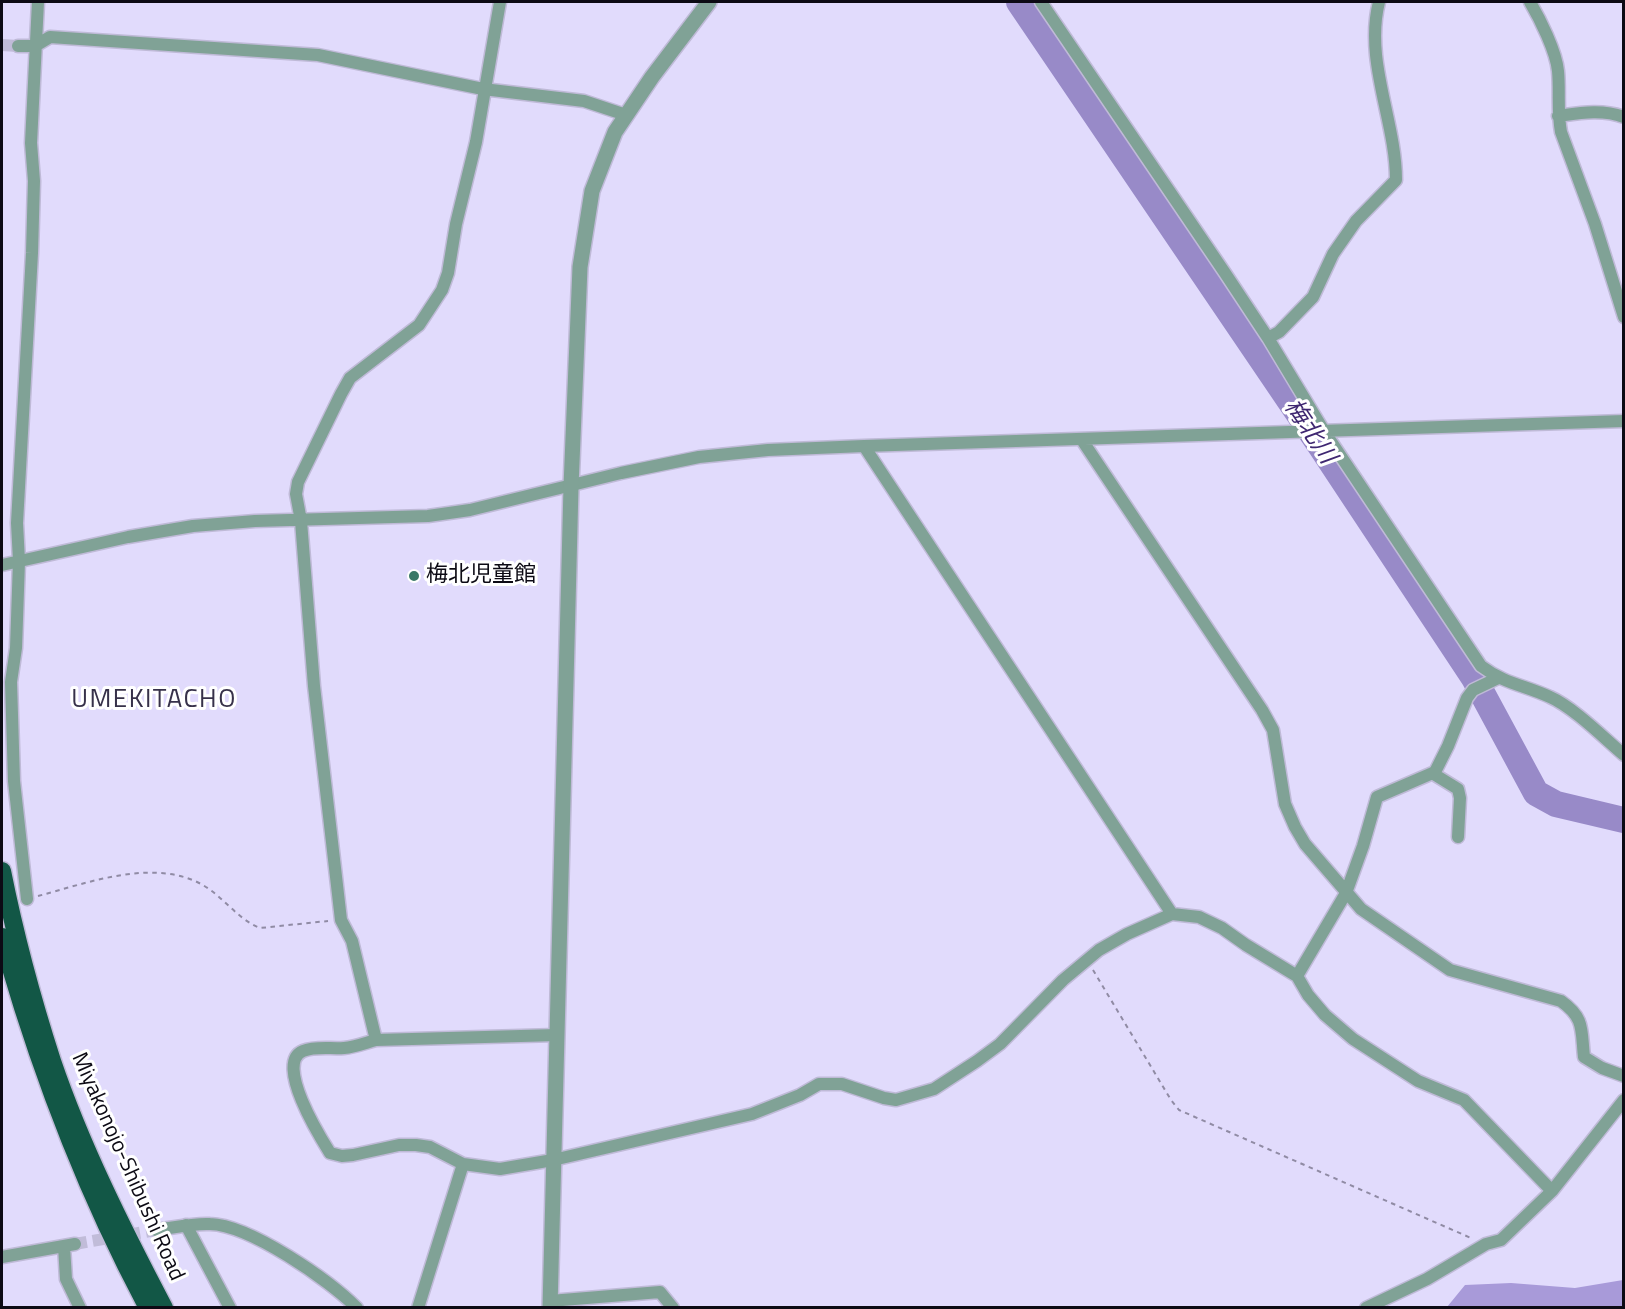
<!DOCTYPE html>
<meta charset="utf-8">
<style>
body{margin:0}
#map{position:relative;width:1625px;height:1309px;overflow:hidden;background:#e1dbfc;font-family:"Titillium Web",sans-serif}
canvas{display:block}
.frame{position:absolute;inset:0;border:3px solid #0c0a14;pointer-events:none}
</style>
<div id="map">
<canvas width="1625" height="1309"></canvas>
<div class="frame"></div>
</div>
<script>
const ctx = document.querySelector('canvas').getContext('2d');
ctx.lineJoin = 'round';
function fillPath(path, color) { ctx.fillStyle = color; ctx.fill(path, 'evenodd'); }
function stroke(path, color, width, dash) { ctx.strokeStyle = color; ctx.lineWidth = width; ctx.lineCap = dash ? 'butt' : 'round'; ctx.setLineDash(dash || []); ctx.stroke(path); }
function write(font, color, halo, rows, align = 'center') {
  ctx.font = font + ' "Titillium Web","Noto Sans JP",sans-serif'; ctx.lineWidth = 6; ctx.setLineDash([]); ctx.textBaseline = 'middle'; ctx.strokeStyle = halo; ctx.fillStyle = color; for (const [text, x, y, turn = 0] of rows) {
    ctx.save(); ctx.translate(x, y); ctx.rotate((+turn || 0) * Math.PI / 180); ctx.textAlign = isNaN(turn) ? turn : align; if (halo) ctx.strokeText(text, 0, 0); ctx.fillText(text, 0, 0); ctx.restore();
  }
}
const forest = new Path2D(`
 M1623,1280V1307H1447L1465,1285L1511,1283L1575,1288Z`);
const river = new Path2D(`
 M1019,2L1321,447L1474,678L1536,793L1556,804L1624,820`);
const minorTunnel = new Path2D(`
 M2,45L18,46
 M75,1244L156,1230`);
const path = new Path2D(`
 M38,896C87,883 153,858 201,884C223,896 237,919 260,928L328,921
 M1093,970L1171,1100L1179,1110L1471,1238`);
const minor = new Path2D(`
 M500,2L476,142L456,224L448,273L442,290L419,325L350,378L341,394L298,482L296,494L301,521L314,686L341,920L352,941L376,1040L557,1035
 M1041,2L1225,273L1268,338L1324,431L1481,666C1505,684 1524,685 1550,697C1573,707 1604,738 1624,755
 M1530,2C1540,19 1556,51 1558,71C1560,91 1557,111 1561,132L1595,224L1624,317
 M18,46H35L50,37L318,55L483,89L584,101L626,115
 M1558,116C1580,113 1602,109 1624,117
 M1268,338L1279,332L1313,297L1333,254L1356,221L1396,180C1396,121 1364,61 1379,2
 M1082,440L1262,710L1273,730L1285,804L1295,827L1305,844L1361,909L1450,970L1561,1001C1585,1018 1581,1030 1584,1057L1602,1068L1624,1076
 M864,446L1172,914
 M2,565L128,537L193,526L255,521L428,516L470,510L621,473L699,457L768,450L864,446L1624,421
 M1432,773L1458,789L1460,798L1458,837
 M27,899L14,781L11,682L16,648L19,561L17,523L32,253L34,181L31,143L38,2
 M1297,976L1346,893L1363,846L1377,797L1435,772L1448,746L1467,698L1473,690L1498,678
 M376,1040C365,1043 355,1047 344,1048C331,1049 315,1046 303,1051C274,1063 320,1137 330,1153L342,1156L353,1155L399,1145H416L430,1147L463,1164L500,1169L553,1160L752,1114L800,1095L819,1084H842L884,1098L896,1100L934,1089L977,1061L1000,1044L1063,980L1099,950L1127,934L1172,914L1199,917L1222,928L1246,945L1297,976L1308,995L1325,1015L1353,1039L1418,1081L1464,1100L1552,1191
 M186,1225L230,1308
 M156,1230C173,1228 192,1223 210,1224C250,1225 329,1280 357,1308
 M64,1246L66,1279L80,1308
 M2,1257L75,1244
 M550,1301L660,1292L673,1308
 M418,1308L463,1164
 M1366,1308L1427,1279L1486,1244L1501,1240L1552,1191L1624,1100`);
const tertiary = new Path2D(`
 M550,1308L571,487L580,267L592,191L615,132L652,77L709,2`);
const motorway = new Path2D(`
 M2,871C15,936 32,999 52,1061C81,1146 122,1228 164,1308
 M2,937C38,1066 85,1190 148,1308`);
const markers = [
 [414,576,6,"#3a7966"]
];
const poiNames = [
 ["梅北児童館",426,576]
];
const streetNames = [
 ["Miyakonojo-Shibushi Road",127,1167,66]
];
const waterNames = [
 ["梅北川",1309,432,56]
];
const quarterNames = [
 ["UMEKITACHO",154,701]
];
fillPath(forest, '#a89ad9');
stroke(river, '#988ac8', 26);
stroke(minorTunnel, '#c1bcd9', 12, [12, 6]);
stroke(minor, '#bfbad7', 15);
stroke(tertiary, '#bfbad7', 18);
stroke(motorway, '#bfbad7', 21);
stroke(path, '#908ba4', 2, [4.5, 4.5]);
stroke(minor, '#80a296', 12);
stroke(tertiary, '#80a296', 15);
stroke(motorway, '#125746', 18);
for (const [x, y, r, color] of markers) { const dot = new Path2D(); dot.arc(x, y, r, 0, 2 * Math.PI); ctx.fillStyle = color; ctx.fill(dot); stroke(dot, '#fff', 2); }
write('22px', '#0c0a14', '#fff', poiNames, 'left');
write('22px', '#0c0a14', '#fff', streetNames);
write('italic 24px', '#3f2771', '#fff', waterNames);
ctx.letterSpacing = '1.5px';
write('26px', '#37314a', '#fff', quarterNames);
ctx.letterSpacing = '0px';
</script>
